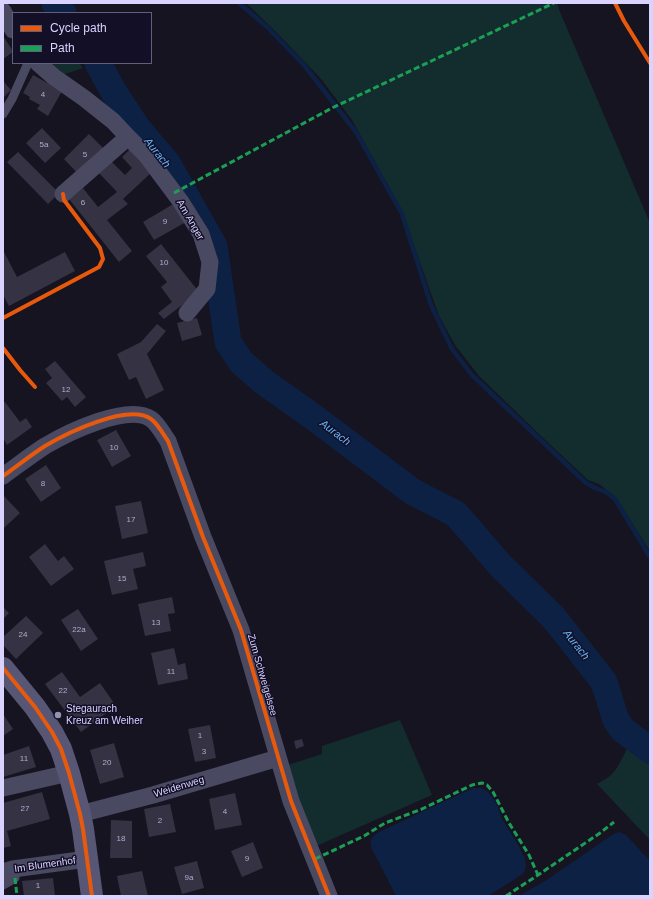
<!DOCTYPE html>
<style>
body{margin:0}
#map{position:relative;width:653px;height:899px;overflow:hidden;background:#161421;font-family:Arial,sans-serif}
canvas{display:block}
.frame{position:absolute;inset:0;border:4px solid #d9d4ff;pointer-events:none}
.legend{position:absolute;left:12px;top:12px;width:140px;height:52px;box-sizing:border-box;background:#130f26;border:1px solid #625e7d;margin:0;padding:5px 7px;list-style:none;font-size:12px;color:#d9d4ff}
.legend li{display:flex;align-items:center;gap:8px;height:20px}
.legend b{width:20px;border:1px solid #625e7d}
</style>
<div id="map">
<canvas width="653" height="899"></canvas>
<div class="frame"></div>
<ul class="legend">
<li><b style="height:5px;background:#e8590c"></b>Cycle path</li>
<li><b style="height:5px;background:#1a9f57"></b>Path</li>
</ul>
</div>
<script>
const ctx = document.querySelector('canvas').getContext('2d');
ctx.lineJoin = 'round';
function fillPath(path, color) { ctx.fillStyle = color; ctx.fill(path, 'evenodd'); }
function stroke(path, color, width, dash) { ctx.strokeStyle = color; ctx.lineWidth = width; ctx.lineCap = dash ? 'butt' : 'round'; ctx.setLineDash(dash || []); ctx.stroke(path); }
function write(font, color, halo, rows, align = 'center') {
  ctx.font = font + ' Arial,sans-serif'; ctx.lineWidth = 3; ctx.setLineDash([]); ctx.textBaseline = 'middle'; ctx.strokeStyle = halo; ctx.fillStyle = color; for (const [text, x, y, turn = 0] of rows) {
    ctx.save(); ctx.translate(x, y); ctx.rotate((+turn || 0) * Math.PI / 180); ctx.textAlign = isNaN(turn) ? turn : align; if (halo) ctx.strokeText(text, 0, 0); ctx.fillText(text, 0, 0); ctx.restore();
  }
}
const green = new Path2D(`
 M246,3H557L560,12L650,223V551L615,497L599,484L588,480L542,437L479,376L455,345L439,316L401,209L352,120L321,79L276,32Z
 M48,63H79L83,68L62,75Z
 M400,720L432,795L314,847L285,766L322,754V746Z
 M632,740L650,754V840L597,784C602,781 608,778 613,773C621,764 625,750 632,740Z`);
const water = new Path2D(`
 M473,788H481L487,791L492,797L498,807L501,817L520,848L525,859L526,867L524,873L512,881L488,896H396L372,849C369,840 371,837 379,832Z
 M619,832L626,835L650,861V896H519L545,881L612,835Z`);
const stream = new Path2D(`
 M239,3L266,26L304,65L356,132L402,214L431,305L452,349L472,375L586,483L595,488L606,492L615,499L650,557`);
const river = new Path2D(`
 M55,3L63,13
 M98,63L113,91L138,129L167,163L214,246L228,342L241,362L264,382L312,416L413,492L456,514L500,565L554,618L604,682L616,720L623,730L650,750`);
const building = new Path2D(`
 M3,36L13,51V52L3,59Z
 M33,75L62,91L48,116L37,109L40,105L29,99L30,97L23,93Z
 M4,82L11,90L3,98V83Z
 M42,128L61,148L45,163L26,143Z
 M89,134L106,151L80,176L64,159Z
 M131,148L153,171L123,199L128,204L107,220L132,251L119,262L69,199L83,188L98,207L117,192L99,173L111,161L125,175L132,168L122,157Z
 M18,152L59,193L48,204L7,162Z
 M175,203L186,222L154,240L143,222Z
 M161,244L199,292L164,319L158,313L172,302L161,287L167,282L146,256Z
 M3,250L17,277L65,252L75,271L9,306L3,295Z
 M197,318L202,335L182,341L177,323Z
 M157,324L166,331L147,354L164,390L146,399L136,377L129,380L117,354L141,342Z
 M55,361L86,397L75,407L67,397L62,401L46,383L52,378L45,369Z
 M5,402L20,422L26,418L32,427L7,445L3,438V403Z
 M116,430L131,456L112,467L97,440Z
 M46,465L61,488L41,502L25,479Z
 M4,496L20,513L4,528L3,526V497Z
 M141,501L148,533L122,539L115,506Z
 M45,544L58,561L64,556L74,569L51,586L29,557Z
 M143,552L146,566L133,569L138,589L112,595L104,561Z
 M172,597L175,613L168,614L171,631L145,636L138,604Z
 M3,607L9,613L3,619Z
 M78,609L98,639L81,651L61,620Z
 M26,616L43,633L16,659L3,645V637Z
 M174,648L178,665L185,663L188,679L158,685L151,653Z
 M62,672L80,697L100,683L116,706L81,732L45,684Z
 M3,714L13,729L3,736Z
 M210,725L216,758L195,762L188,729Z
 M302,739L304,746L296,749L294,741Z
 M114,743L124,777L100,784L90,750Z
 M29,746L36,767L3,777V755Z
 M42,792L50,819L7,831L11,846L3,848V819H4L3,803Z
 M235,793L242,825L215,830L209,799Z
 M170,804L176,832L149,837L144,809Z
 M111,820L132,821V858H110Z
 M253,842L263,868L242,877L231,851Z
 M197,861L204,888L182,894L174,867Z
 M142,871L148,896H121L117,876Z
 M53,878L55,896H24L22,881Z`);
const lane = new Path2D(`
 M3,114L12,99L28,63
 M3,885L15,878L13,869`);
const street = new Path2D(`
 M3,11L13,30
 M38,63L54,77L84,98L113,121L128,137L146,155L181,202L201,234L210,262L207,289L187,313
 M63,194L128,137
 M3,476C17,466 31,455 45,446C67,433 128,403 151,419C158,424 163,434 168,441L203,537L241,630L291,801L329,896
 M3,788L69,773
 M80,814L153,795L278,758
 M3,872L13,869L87,859`);
const secondary = new Path2D(`
 M3,668L35,707L52,732L61,749L69,773L80,814L83,829L92,896`);
const quiet = new Path2D(`
 M174,193L332,108L554,3
 M315,859L364,836L385,823L422,809L472,785L482,783L487,785L493,792L509,823L529,855L538,875
 M15,878L17,896
 M506,896L538,875L600,833L614,822`);
const cycleway = new Path2D(`
 M615,3L624,21L650,63
 M3,318L99,267L103,259L100,248L64,200L63,194
 M3,348L20,370L35,387
 M3,476C17,466 31,455 45,446C67,433 128,403 151,419C158,424 163,434 168,441L203,537L241,630L291,801L329,896
 M3,668L35,707L52,732L61,749L69,773L80,814L83,829L92,896`);
const markers = [
 [58,715,4,"#9591b1"]
];
const numberNames = [
 ["4",43,95],
 ["5a",44,145],
 ["5",85,155],
 ["6",83,203],
 ["9",165,222],
 ["10",164,263],
 ["12",66,390],
 ["10",114,448],
 ["8",43,484],
 ["17",131,520],
 ["15",122,579],
 ["13",156,623],
 ["22a",79,630],
 ["24",23,635],
 ["11",171,672],
 ["22",63,691],
 ["1",200,736],
 ["3",204,752],
 ["11",24,759],
 ["20",107,763],
 ["27",25,809],
 ["4",225,812],
 ["2",160,821],
 ["18",121,839],
 ["9",247,859],
 ["9a",189,878],
 ["1",38,886]
];
const streetNames = [
 ["Am Anger",190,220,60],
 ["Zum Schweigelsee",262,675,74],
 ["Weidenweg",179,787,-17],
 ["Im Blumenhof",45,865,-8]
];
const poiNames = [
 ["Stegaurach",66,709],
 ["Kreuz am Weiher",66,721]
];
const waterNames = [
 ["Aurach",157,153,52],
 ["Aurach",335,433,37],
 ["Aurach",576,645,52]
];
fillPath(green, '#132c2d');
fillPath(water, '#0d2144');
stroke(stream, '#0d2144', 4.5);
stroke(river, '#0d2144', 27);
fillPath(building, '#343243');
stroke(lane, '#4a4962', 9);
stroke(street, '#4a4962', 17);
stroke(secondary, '#575674', 22);
stroke(quiet, '#1a9f57', 3, [6, 3]);
stroke(cycleway, '#e8590c', 4);
for (const [x, y, r, color] of markers) { const dot = new Path2D(); dot.arc(x, y, r, 0, 2 * Math.PI); ctx.fillStyle = color; ctx.fill(dot); stroke(dot, '#130f26', 1.5); }
write('8px', '#b0acd0', null, numberNames);
write('10px', '#d9d4ff', '#130f26', streetNames);
write('10px', '#d9d4ff', '#130f26', poiNames, 'left');
write('italic 11px', '#62b6ff', '#130f26', waterNames);
</script>
